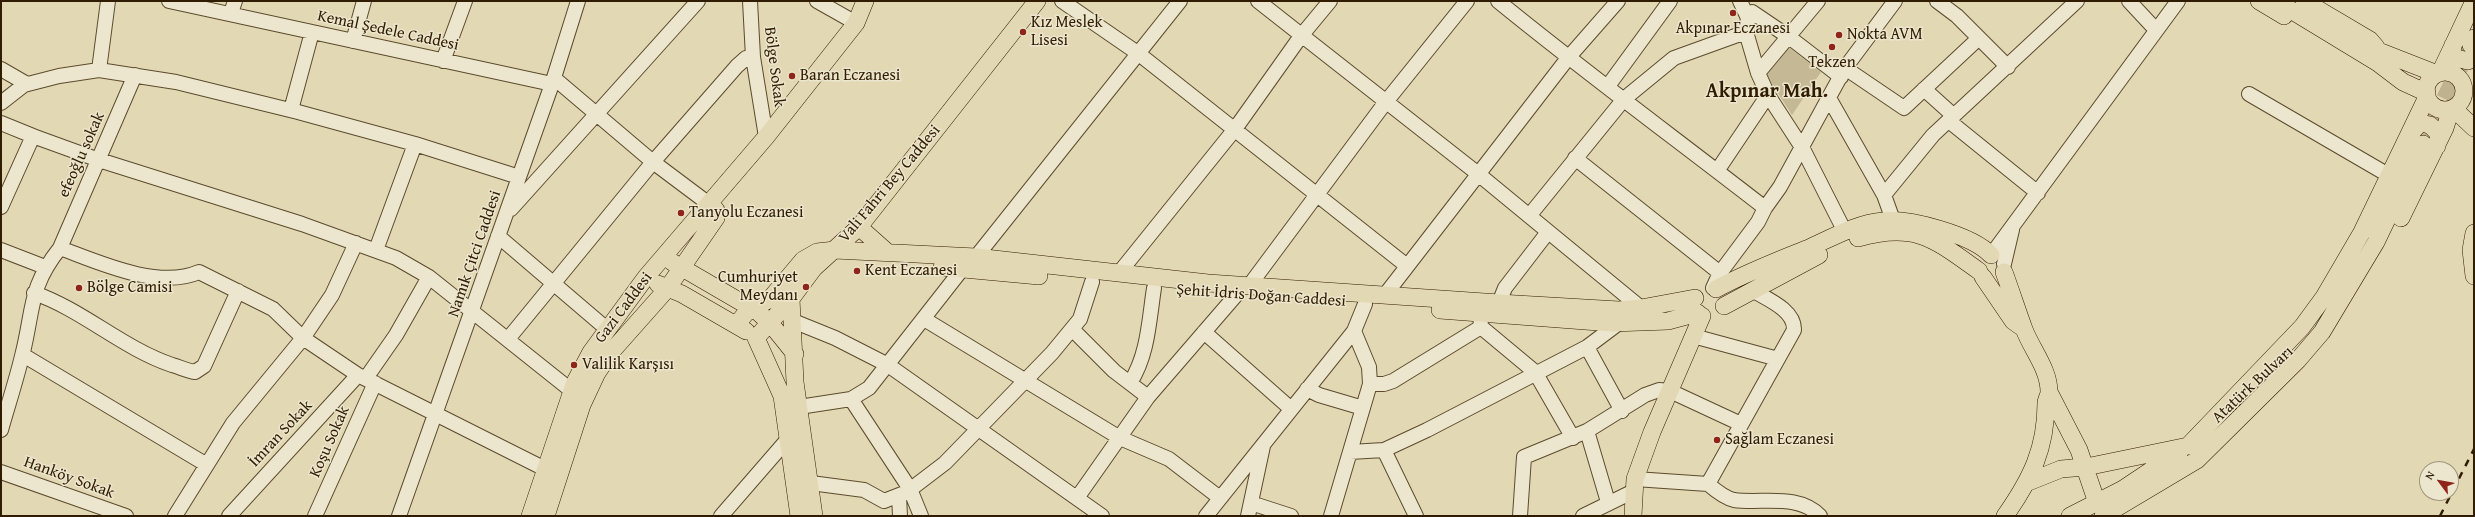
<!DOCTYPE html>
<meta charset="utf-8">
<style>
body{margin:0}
#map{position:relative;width:2475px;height:517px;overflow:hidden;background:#e2d8b3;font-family:"Gentium Book Plus",serif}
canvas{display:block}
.frame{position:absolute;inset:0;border:2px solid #301c00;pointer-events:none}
.north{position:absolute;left:2419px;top:461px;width:40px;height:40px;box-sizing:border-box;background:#ece6ce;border:1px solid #a1957c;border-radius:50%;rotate:302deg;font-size:11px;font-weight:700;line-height:16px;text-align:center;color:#301c00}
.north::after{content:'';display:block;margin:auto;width:14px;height:18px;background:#8f2418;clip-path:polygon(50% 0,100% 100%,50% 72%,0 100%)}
</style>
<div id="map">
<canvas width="2475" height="517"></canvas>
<div class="frame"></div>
<div class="north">N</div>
</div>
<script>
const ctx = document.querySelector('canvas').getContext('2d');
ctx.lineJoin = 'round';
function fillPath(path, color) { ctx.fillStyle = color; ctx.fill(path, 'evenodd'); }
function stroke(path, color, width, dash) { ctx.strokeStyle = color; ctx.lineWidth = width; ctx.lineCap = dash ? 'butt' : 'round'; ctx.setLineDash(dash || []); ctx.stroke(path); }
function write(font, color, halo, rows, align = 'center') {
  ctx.font = font + ' "Gentium Book Plus",serif'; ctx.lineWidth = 3; ctx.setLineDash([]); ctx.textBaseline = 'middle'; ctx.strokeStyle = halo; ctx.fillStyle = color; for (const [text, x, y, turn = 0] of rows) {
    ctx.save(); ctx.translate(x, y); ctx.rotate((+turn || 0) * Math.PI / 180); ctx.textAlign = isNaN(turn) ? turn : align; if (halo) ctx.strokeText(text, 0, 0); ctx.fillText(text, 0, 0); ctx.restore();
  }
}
const green = new Path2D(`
 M1787,46L1821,72L1792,115L1765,73Z`);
const majorTunnel = new Path2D(`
 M2423,144L2470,46`);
const minor = new Path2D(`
 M169,1L552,84
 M750,1L753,57L766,137
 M817,1L856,23
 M1062,1L1139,54L1407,266
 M1258,1L1477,173L1641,308
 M1498,1C1585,72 1676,139 1765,208
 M1740,1L1748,18L1746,32L1758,73L1768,95L1803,149L1845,232
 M1937,1L1957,16L2008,67
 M2129,1L2156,30
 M1752,12L1789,37L1841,77
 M231,13L235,1
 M353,41L364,1
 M443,61L465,1
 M1845,68L1904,108L1979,38
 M1,69L27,84
 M99,70L108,1
 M1758,73L1818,1
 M554,78L653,162L709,204
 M1608,86L1670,1
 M1924,89L1954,116
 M2249,94L2390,176
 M1829,98L1884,195L1893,220
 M1,103L24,85L59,76L99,70L176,82L298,112L415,144L519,177
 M291,110L312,32
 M1949,121L2038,193
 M1,123L33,136
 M1575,158L1720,273
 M1717,171L1768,95
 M1884,195L1933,135L2077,1
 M1,207L33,136L41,139L99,160L302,224L396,258L429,277L572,391
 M511,209L698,1
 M1529,216L1624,99L1674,58L1746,32
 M498,236L608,330
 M60,248C98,262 158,290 199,272L273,309L303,338L358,375L545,469
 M1,250L45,267
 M376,250L415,144
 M1992,254L2178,1
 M2004,264L2012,230
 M1119,273L1235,129L1301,36L1330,1
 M1249,286L1385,103L1467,1
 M1713,288L1720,273L1758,222L1765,208L1780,187L1845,68L1895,1
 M34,293C83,310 122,348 172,365C180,367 187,371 195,372L204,366L238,291
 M1385,295L1568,58L1618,1
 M1499,303L1505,288L1548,232
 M1480,314L1481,327L1535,372L1573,438
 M924,319L1120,438L1169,459L1220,498
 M793,321L835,338L888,365L1102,516
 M1072,329L1114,371L1148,397
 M1204,332L1290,408
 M1693,336L1778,359
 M508,339L653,162L737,66L746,58L753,57
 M1587,347L1622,411
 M23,355L207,465
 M366,378L396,335L429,277
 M1130,383C1148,355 1149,321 1154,288
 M1370,384H1384L1393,381L1481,327
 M1307,389L1319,395L1363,408
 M851,399L910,489L921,516
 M799,407L851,399L869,388L963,268L976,257L1180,1
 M1,430C8,405 16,381 22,356C34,310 28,288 60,248L135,75
 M1587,431L1608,502
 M1384,450L1416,516
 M1350,452L1384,450L1427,430L1587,347L1619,323
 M1,472L126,516
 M1635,479L1708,484L1794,330C1795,310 1767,299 1752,290
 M811,483L864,490L884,501L907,492L945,463L1052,353L1080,319L1092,282
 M1708,484C1715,490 1725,498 1734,500C1762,504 1799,493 1820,516
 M899,496L900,516
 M1077,498L1148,397L1237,294
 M1251,503L1291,516
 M175,516L233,423L303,338L332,295L356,243
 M229,516L358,375
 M315,516L375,383
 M399,516L552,84L578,1
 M721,516L787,440
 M1206,516L1354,331L1365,304
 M1248,516L1263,446
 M1331,516L1370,384L1369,367L1354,331
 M1520,516L1524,457L1587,431L1645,395L1659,390L1670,391L1741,424
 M1583,516L1634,491`);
const major = new Path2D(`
 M2259,1L2284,16
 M2276,1L2378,63L2403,82L2427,93
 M2304,1L2370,40L2376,47
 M2363,45L2437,74
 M2453,45L2452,53L2456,58L2468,61L2474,58
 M2471,45L2474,38
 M2426 91a19 19 0 1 1 38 0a19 19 0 1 1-38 0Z
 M2440,73L2474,1
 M2453,108L2474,128
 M2411,133L2420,123L2430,125L2439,134L2437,146
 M2401,218L2445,128L2451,109
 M859,227L886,251
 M2474,233L2471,250L2474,276
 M1858,238C1916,222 1934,239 1979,271
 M672,262L758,312L770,323L795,354
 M942,267L1039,276
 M2004,272C2011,291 2017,310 2024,329C2032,350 2049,369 2049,392C2049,396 2046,399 2046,403C2046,449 2031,479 2005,516
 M1983,277L2013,321L2020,326
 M658,284L682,294L746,331
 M1716,289C1747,272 1779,260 1811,247C1833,237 1858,223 1883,221C1910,218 1972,235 1991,255
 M791,299L795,382L814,516
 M1724,306L1819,255
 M1440,310L1612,323L1668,321L1698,313
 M736,325L746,313L770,299L803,260L817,252L835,250L976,257L1208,283L1499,303L1619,310L1641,308L1695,298
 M756,338L791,299L814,268L859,227L1037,1
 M756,338L782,396L799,516
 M2049,392L2079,450L2097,503
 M2026,483L2061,469L2086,467L2188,446L2302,327L2324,297L2362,232L2427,97
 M530,516L575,382L591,352L646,277L766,137L856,23L865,1
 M546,516L582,405L597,373L612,351L667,289L716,218V210L709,204
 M1633,516L1635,479L1652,432L1702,316
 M2070,516L2123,489L2180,451
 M2103,516L2197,460L2298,360L2322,332L2376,242L2423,144`);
const rail = new Path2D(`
 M2440,516L2474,449`);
const markers = [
 [1733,13,4,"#8f2418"],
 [1023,32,4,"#8f2418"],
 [1839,35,4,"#8f2418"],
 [1832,47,4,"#8f2418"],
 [792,76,4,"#8f2418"],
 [681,213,4,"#8f2418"],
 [857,271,4,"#8f2418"],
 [806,287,4,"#8f2418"],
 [79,288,4,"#8f2418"],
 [574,365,4,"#8f2418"],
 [1717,440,4,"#8f2418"]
];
const poiNames = [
 ["Kız Meslek",1031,23],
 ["Lisesi",1031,41],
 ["Akpınar Eczanesi",1733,29,"center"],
 ["Nokta AVM",1847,35],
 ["Tekzen",1832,63,"center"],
 ["Baran Eczanesi",800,76],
 ["Tanyolu Eczanesi",689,213],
 ["Kent Eczanesi",865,271],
 ["Cumhuriyet",798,278,"right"],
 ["Meydanı",798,296,"right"],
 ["Bölge Camisi",87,288],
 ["Valilik Karşısı",582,365],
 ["Sağlam Eczanesi",1725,440]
];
const streetNames = [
 ["Kemal Şedele Caddesi",388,31,12],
 ["Bölge Sokak",774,67,83],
 ["efeoğlu sokak",82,155,-66],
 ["Vali Fahri Bey Caddesi",890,184,-50],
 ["Namık Çitci Caddesi",475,254,-71],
 ["Şehit İdris Doğan Caddesi",1261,296,4],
 ["Gazi Caddesi",624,308,-53],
 ["Atatürk Bulvarı",2253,385,-43],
 ["İmran Sokak",281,434,-47],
 ["Koşu Sokak",330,442,-66],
 ["Hanköy Sokak",69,478,20]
];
const districtNames = [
 ["Akpınar Mah.",1767,92]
];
fillPath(green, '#c4b895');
stroke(majorTunnel, '#beb28f', 17, [17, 8]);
stroke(minor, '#5c4b2d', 16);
stroke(major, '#301c00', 18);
stroke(minor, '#ece6ce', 14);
stroke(major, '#e2d8b3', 17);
stroke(rail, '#301c00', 2.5, [7, 7]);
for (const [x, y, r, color] of markers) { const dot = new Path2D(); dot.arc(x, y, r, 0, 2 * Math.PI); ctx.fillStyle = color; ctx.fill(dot); stroke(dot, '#ece6ce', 1.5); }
write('16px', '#301c00', '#ece6ce', poiNames, 'left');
write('16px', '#301c00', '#ece6ce', streetNames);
write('bold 20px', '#301c00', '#ece6ce', districtNames);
</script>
